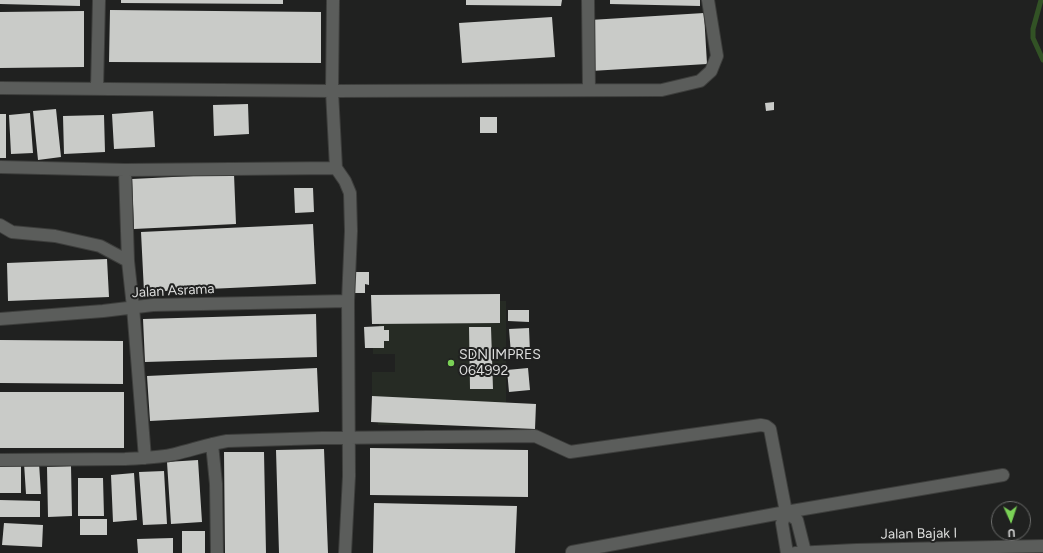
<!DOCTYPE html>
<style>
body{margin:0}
#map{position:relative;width:1043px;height:553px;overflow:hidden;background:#202120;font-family:Figtree,sans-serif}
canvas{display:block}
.north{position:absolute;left:991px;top:501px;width:40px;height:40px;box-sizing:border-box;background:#202120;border:1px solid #6c6d6c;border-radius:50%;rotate:177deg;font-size:11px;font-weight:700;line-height:16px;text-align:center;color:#dddedd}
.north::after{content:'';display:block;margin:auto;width:14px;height:18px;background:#7ad156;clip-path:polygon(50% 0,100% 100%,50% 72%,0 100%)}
</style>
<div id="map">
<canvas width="1043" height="553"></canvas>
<div class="north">U</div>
</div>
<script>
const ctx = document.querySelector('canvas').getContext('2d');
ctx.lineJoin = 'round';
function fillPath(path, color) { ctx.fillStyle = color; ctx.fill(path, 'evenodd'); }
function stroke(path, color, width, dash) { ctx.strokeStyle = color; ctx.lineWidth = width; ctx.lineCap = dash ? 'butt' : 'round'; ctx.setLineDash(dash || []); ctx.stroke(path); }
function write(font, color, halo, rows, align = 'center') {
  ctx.font = font + ' Figtree,sans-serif'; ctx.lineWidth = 4; ctx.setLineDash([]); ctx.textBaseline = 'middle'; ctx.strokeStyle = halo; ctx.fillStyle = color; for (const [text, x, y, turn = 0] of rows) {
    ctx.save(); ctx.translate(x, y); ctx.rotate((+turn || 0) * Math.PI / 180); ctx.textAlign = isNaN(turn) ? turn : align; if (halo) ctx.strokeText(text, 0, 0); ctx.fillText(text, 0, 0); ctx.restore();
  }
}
const built = new Path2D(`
 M379,301H506V425H378V398H372V372H395V354H373V329H379Z`);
const stream = new Path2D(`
 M1041,0L1033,29V38L1043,60`);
const building = new Path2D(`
 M0,0H80V6L0,4Z
 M121,0H283V4L121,3Z
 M466,0H562L561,6L466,5Z
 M610,0H700V6L610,4Z
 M110,10L321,12V63L109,62Z
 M84,11V67L0,68V12Z
 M704,13L707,64L591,71L590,20Z
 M552,17L555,57L462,63L459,23Z
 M774,102V110L766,111L765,103Z
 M248,104L249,134L214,136L213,105Z
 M56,109L61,157L38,160L33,111Z
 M153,111L155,147L114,149L112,114Z
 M30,113L33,153L11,154L9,115Z
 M0,114H6V158H0Z
 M104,115L105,152L64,154L63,116Z
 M480,117H497V133H480Z
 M234,174L236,224L134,229L132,179Z
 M294,188H313L314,212L295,213Z
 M313,224L316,284L144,292L141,232Z
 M107,259L109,297L8,301L7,263Z
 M354,272H369V285L365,284V293H354Z
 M500,294V323L372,324L371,295Z
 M508,310H529V322L508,321Z
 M316,314L317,357L145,362L143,319Z
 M384,326V330H389V341H384V348H365L364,327Z
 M469,327H491L493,389H470Z
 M529,328L530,353L511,354L509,329Z
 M0,340L123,341V384L0,383Z
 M317,368L319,412L150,421L147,376Z
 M528,368L530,390L509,392L507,370Z
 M0,392H124V448H0Z
 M372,396L536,404L535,429L371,422Z
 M370,448L528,450V497L370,495Z
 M324,449L328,553H279L276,450Z
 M224,452H264L266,553H225Z
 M198,460L202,522L171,524L167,462Z
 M24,463H39L41,494H26Z
 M0,466H21V493H0Z
 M71,466L72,516L48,517L47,467Z
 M164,471L167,524L143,525L139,472Z
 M134,473L137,520L113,522L111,475Z
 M78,478H103L104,516H78Z
 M0,500L40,501V517H0Z
 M374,503L517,506L515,553H373Z
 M80,519H107V535H80Z
 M4,523L43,525L42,547L2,545Z
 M182,531H205V553H182Z
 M173,538V553H138L137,539Z`);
const street = new Path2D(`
 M333,0L332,91L336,168L345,181L350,193L351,231L348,301L349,476L345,553
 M588,0L589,90
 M0,88L332,91L662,90L700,81L711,71L717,56L708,0
 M97,89L99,0
 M0,167L125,170L336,168
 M125,170L128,261
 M0,225L12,232L55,236L100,246L128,261L133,307L145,458
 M0,319L103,311L153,305L348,301
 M212,444L216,484L217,553
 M0,460L125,459C141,458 159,458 175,454C192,450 209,444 227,441L322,438L535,436L570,452L761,425L766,426L770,429L786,512L782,523L787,553
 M786,512L797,520L805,552
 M572,552L786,512L1003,475
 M795,553L856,550L1043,546`);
const markers = [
 [451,363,4,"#7ad156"]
];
const streetNames = [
 ["Jalan Asrama",173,291,-3],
 ["Jalan Bajak I",919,534,-1]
];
const poiNames = [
 ["SDN IMPRES",459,355],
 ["064992",459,371]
];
fillPath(built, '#262b24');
stroke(stream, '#325225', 5);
fillPath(building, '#c9cbc8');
stroke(street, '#3d3e3c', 14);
stroke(street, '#5b5d5b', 12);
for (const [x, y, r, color] of markers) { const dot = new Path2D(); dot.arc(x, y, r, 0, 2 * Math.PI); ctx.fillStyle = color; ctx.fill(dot); stroke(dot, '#202120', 1.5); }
write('14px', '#dddedd', '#202120', streetNames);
write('14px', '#dddedd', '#202120', poiNames, 'left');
</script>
